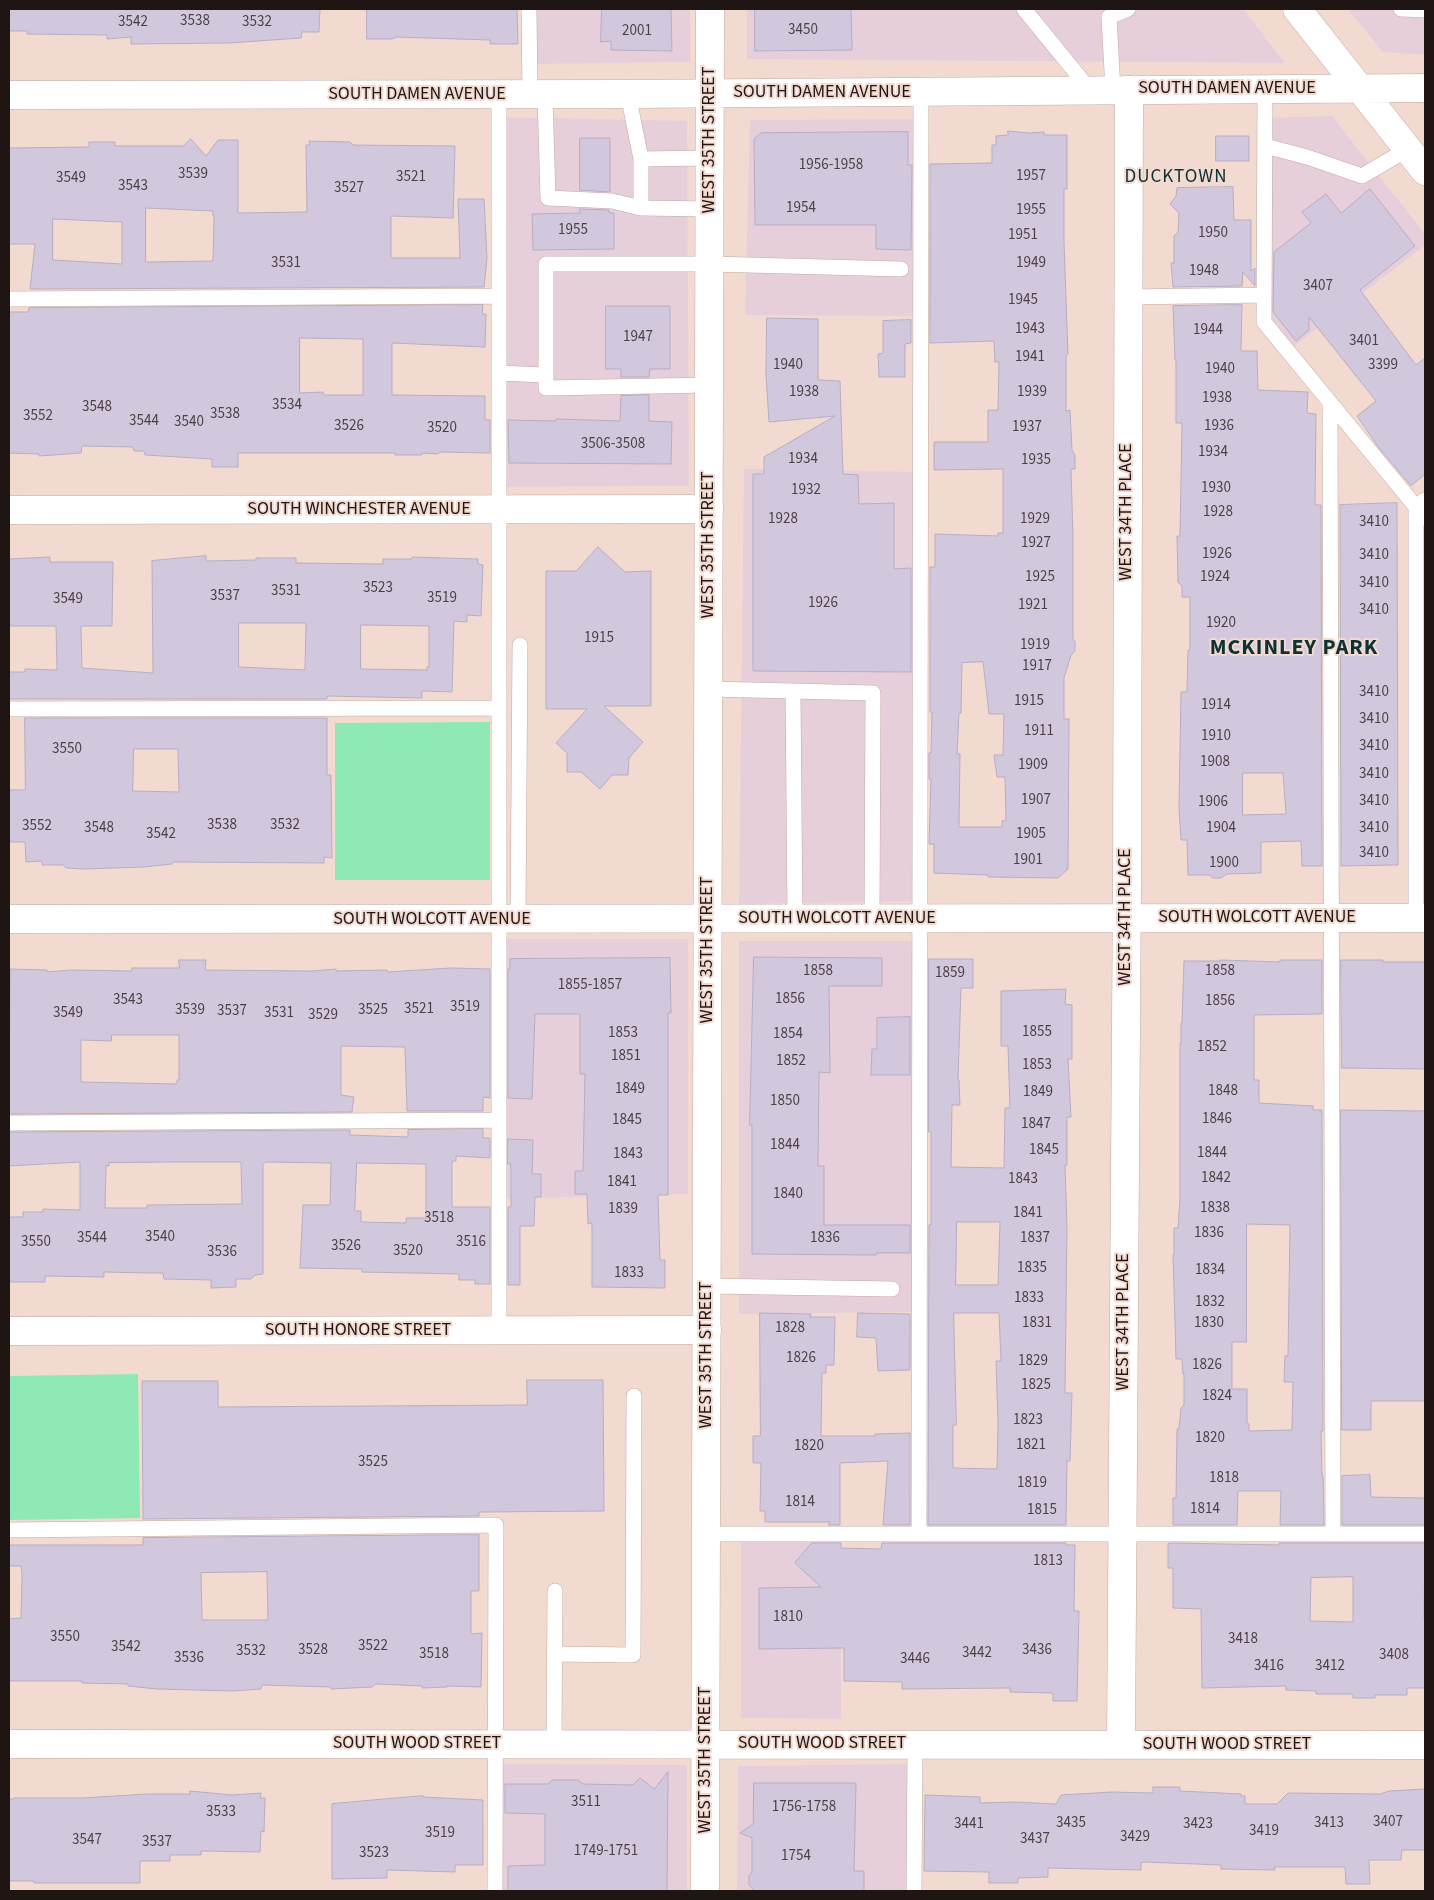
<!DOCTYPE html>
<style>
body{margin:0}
#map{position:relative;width:1434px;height:1900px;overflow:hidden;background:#f3dad1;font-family:"Source Sans 3",sans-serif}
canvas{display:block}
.frame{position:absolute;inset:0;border:10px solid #1f1613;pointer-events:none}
</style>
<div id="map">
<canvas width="1434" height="1900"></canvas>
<div class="frame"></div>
</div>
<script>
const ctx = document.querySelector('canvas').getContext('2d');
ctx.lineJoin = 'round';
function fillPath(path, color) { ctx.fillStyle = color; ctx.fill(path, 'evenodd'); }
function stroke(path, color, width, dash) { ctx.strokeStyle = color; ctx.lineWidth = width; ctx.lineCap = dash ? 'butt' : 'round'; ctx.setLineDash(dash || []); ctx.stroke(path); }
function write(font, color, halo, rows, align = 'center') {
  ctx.font = font + ' "Source Sans 3",sans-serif'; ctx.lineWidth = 4; ctx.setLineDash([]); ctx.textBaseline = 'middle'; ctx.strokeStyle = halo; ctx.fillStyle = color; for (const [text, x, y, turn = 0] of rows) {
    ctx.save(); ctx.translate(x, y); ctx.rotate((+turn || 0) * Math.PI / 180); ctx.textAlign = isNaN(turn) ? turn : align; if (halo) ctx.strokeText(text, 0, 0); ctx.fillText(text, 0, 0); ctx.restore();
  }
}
const commercial = new Path2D(`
 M529,9H690V62L530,64Z
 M747,9H1243L1285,63L747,59Z
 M1348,9H1425V55L1383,52Z
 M1332,116L1425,234V245L1288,351L1264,322L1265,118Z
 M499,117L687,121L689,486L499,487Z
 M921,119V316L745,315L750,120Z
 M744,469L921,472L920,901L739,904Z
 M499,939H688V1194L499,1199Z
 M739,941H920L919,1312L739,1314Z
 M841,1533V1719L741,1718V1534Z
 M496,1764L687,1765V1891H495Z
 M915,1764L914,1891H737L738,1766Z`);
const green = new Path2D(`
 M490,722V880H335V723Z
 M138,1374L140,1518L9,1520V1376Z`);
const building = new Path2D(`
 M9,9H320L319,32H302L301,38L229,43L131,44V37L107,39V35L27,34V31H9Z
 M367,9H517L518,44H490V40L395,37V38L391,39H367Z
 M602,9H671L672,51L611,50V41L601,42Z
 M755,9H851L852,50L755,51Z
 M1008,131L1029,133L1044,132V135H1067V189H1064V242L1068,354L1066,355V411L1070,410L1072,450L1075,455V469H1071L1073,538V639L1075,642V651L1071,655L1064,678V719H1069L1068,869L1058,878L988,877V875L934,873V844H929L931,779H929V753H931L932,712H930V567H935V534L998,536V533H1003V469L934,470V442H988V410H998L999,362H995L994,341L930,343V164L992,163V145H996V136L1008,135ZM983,662L989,714H1004L1003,755H994L997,777H1005L1006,820L1002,821V827H959L960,754H957L959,713H961L962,663Z
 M908,132V165H912L911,250L876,249V225H755L754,139L761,133Z
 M1216,136H1249V161H1216Z
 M580,138H610V192L580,190Z
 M191,139L206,156L218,140H238V213L307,212L306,145H310L309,141L350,142L353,145L455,146L453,218L391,216V258H460L458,199H484L487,258L484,287L30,289L35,244H9V148L89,147V142H115V146H183ZM146,208L213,211V216H214L213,261L146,262ZM53,219L122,222V264L53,260Z
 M1233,187L1234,220H1251V271L1255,268V286L1243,272L1242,286L1173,287L1171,263H1174V236L1178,232L1179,213L1170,204L1176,196L1177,188Z
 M1370,189L1415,246L1360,290L1416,365L1425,358V474L1411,486L1379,448L1357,416L1376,401L1309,317V330L1296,341L1273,312L1274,252L1311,223L1302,212L1326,194L1341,213Z
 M580,209L609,210V213H614V249L533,250L532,214L580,213Z
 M483,305L482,314H486L485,347L392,343V395L485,396V420H490V453L440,452L438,454L422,453V455H395V453H238V467H212V459L145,455L144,451H134L133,447L82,446L81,453L39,456V454L9,453V312H28L29,308ZM300,338L363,339V395H324L323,392L300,393Z
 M1242,305L1241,351H1257L1258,390L1308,392L1307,413L1316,414L1315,505H1321L1322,866H1302L1301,841L1261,842V873L1227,874L1221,878H1213L1209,875H1188L1187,840H1181L1179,807L1181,692H1187L1188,650H1190V597H1182V586L1178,582L1177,536H1180L1182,423H1176V360H1175L1173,306ZM1243,773H1283L1286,814L1243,815Z
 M606,306H670V369H650L649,377H621V369H606Z
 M767,318L818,319V380L840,381L843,474L858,475L859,504L894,503V569L911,568V672L753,671V474H764V457L835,416L769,422L766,374Z
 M911,320V343L905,344V377H879L878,354L883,353V321Z
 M649,395V421L672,422L671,464L509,463L508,420L556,421V419L620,421L621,396Z
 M1397,503L1398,865L1341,866L1340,505Z
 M598,547L625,572L651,571V706H604L643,742L629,758L628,775H612L600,789L581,772H567V753L556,743L587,709H546V571H576Z
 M206,556V561L256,560V558H296V563L383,564V559H412V557L478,559V564L483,565L481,616L467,615V622L454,621L452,692L422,691V698L327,696V699H9V672H25V669L57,670L56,626H9V559L50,557V562H113L112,626H81L82,668L153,673L152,561ZM239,623H306L305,670L239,667ZM361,625L429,626V667H427V670L361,669Z
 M25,718H327V775H331L332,858L324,857V863L174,862L172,864L144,867L83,869L66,868L63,865H42V861L26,862L25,842H9V790H25ZM134,749H178L179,792L133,791Z
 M754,957L882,958V986H829L830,1073L819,1072L818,1166H824V1225H910V1253H876V1255L752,1254V1125H750Z
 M670,958L671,1013H668V1195H658L660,1260H665V1288L592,1287V1223L588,1224L587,1194H575V1171H583L585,1074H580V1014H535L532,1099L508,1098V969H510V959Z
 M929,959H973V988H961L958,1080H959L960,1105H952L951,1167L1004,1168L1005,1108H1010L1008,1046H1001V991L1066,989L1065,1004L1072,1005V1059H1068L1071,1117H1067V1165H1065L1067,1227L1065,1393H1072L1070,1461H1067L1066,1525H928L929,1225H931V1132H929ZM957,1222H1000L998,1285H956ZM954,1313H999L1001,1361H996L998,1423L997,1469L953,1468V1425H956Z
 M179,960H206L205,970L311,971L336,969V971L387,970V972L451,968L490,969V1098L483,1097V1111H407L405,1047L341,1046V1095L354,1097L352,1112L9,1114L10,969L47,970V972L71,970L132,971V968H179ZM112,1035H179V1080H177V1084L81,1082V1040L111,1041Z
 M1220,960L1280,962V960H1322V1014L1254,1015V1080H1259V1103L1313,1106V1110H1322L1323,1431H1321L1322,1476H1323L1324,1525H1280L1281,1491H1238L1237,1525H1173V1498H1176L1177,1429H1179L1181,1408L1184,1405V1374H1183L1182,1359H1176L1173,1255H1174V1228H1178L1180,1199V1043H1181V1023H1182L1184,961H1220ZM1247,1224L1290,1225L1288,1356H1285L1284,1382H1293L1292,1430L1249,1431V1424L1247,1423V1389H1232V1342H1246Z
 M1341,960H1383V962H1425V1069L1342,1068Z
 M910,1017V1075H871L872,1049H877V1018Z
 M1341,1110L1425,1111V1401H1371V1430H1342Z
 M483,1129V1138H490V1158L456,1156V1161H452V1207H490V1284H475V1280H459V1274L362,1272V1269L300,1268L303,1205H330L331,1163L266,1162L263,1164V1274L255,1275L251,1279H236V1287L211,1288V1280L164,1279L163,1273H148L104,1272V1277L45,1276V1282H9V1217H23V1212H43V1209L80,1210V1162L9,1166V1132L350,1130V1135L408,1137V1130ZM170,1162H241L242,1204L147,1205V1208H105L106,1166H109V1163ZM357,1163L426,1164V1218H406V1223L361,1222V1211H355Z
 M508,1139L533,1140L532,1174H541V1197H535L534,1226H520V1285H508V1207H511V1164H508Z
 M760,1313L811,1314L810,1317H835L834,1365H826V1373H822L821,1436H875V1434L910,1433V1525H883L888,1461L840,1463V1525H828L830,1522H765V1511H760L761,1463H753V1436H760Z
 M858,1313L910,1314V1370L878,1371L876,1338L857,1337Z
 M527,1380H603L604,1511L479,1512V1516L143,1519L142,1381H218V1407L527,1405Z
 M1370,1475L1371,1497L1425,1498V1525H1342V1476Z
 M479,1535V1591H471V1634L482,1633L481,1687L447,1686V1687L422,1688V1686L376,1684L372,1687L331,1689V1687L262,1685L261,1689L233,1691L157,1689L128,1686V1684L82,1683V1681H9V1619L21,1618L22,1574L21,1566H9V1545H143V1538ZM267,1572L268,1620H202L201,1573Z
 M812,1543H841V1548L881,1549L882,1543H1066V1545H1075L1074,1611H1079L1077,1701H1053V1693L1010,1692V1688L902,1689V1682L844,1681V1648L759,1649V1588L821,1587L795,1563Z
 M1172,1543L1279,1545V1543H1425L1424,1618H1425V1688H1407V1695H1375V1698H1353V1694H1316V1691L1286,1690V1686L1202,1688L1201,1609L1173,1608V1568H1168V1544ZM1353,1577V1622L1310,1621L1311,1578Z
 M668,1772L667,1891H508V1866L545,1865V1814L505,1813V1784H548L552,1780H578L583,1784L633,1785L640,1778L654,1789Z
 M754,1783H856L854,1871H864V1891H755L749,1885V1876L752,1872V1838L740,1833L753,1824Z
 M1153,1787H1180V1791L1241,1794V1796H1245V1804H1277L1288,1793L1380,1794L1389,1791L1425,1789V1850H1402L1401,1860H1369L1370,1884H1346L1345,1867H1274L1275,1870L1221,1869V1865L1144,1862L1141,1863V1870L1048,1868V1877L1018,1878V1883H989V1872L924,1871L925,1795L980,1797V1803L1015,1802L1056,1804L1061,1795L1112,1792L1153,1793Z
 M190,1791L232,1795L261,1793L260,1798H265L264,1832L261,1831L260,1852L201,1851V1855H170V1861H140V1883H34V1881H9V1799H14V1798H83L147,1794H190Z
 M423,1796V1797L483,1800V1865H455V1872L387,1870V1878L332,1879V1804Z`);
const lane = new Path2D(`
 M529,9L530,95
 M1024,9L1090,90
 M1401,9L1425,10
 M1265,89L1264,322L1425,518
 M1113,90L1109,17L1128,9
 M628,94L641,159
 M545,95L548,198L612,201L641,208
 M1265,146L1307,157L1362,176L1408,149
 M710,209L641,208V159L710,158
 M1128,297L1264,295
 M9,299L499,296
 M499,373L545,375
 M709,385L546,388V264H710L901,269
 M1330,403L1333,1534
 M709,689L793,691
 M9,709L499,708
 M1416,918V507L1425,500
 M795,919L793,691L873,693L872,919
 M518,920L520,645
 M9,1123L499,1120
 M707,1286L892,1289
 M499,1330V95
 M9,1530L496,1525L495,1891
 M919,1533L921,92
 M706,1534H1425
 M555,1654L633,1655L634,1396
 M554,1744L555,1591
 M914,1891L915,1744`);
const street = new Path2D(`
 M9,510L709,509
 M9,919L1425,918
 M9,1331L707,1330
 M1121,1744L1127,880L1129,90`);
const secondary = new Path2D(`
 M1297,9L1425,171
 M9,95L628,94L1425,88
 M9,1744L1425,1745
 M705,1891L710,9`);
const numberNames = [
 ["3538",195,22],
 ["3542",133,23],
 ["3532",257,23],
 ["3450",803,31],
 ["2001",637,32],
 ["1956-1958",831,166],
 ["3539",193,175],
 ["1957",1031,177],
 ["3521",411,178],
 ["3549",71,179],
 ["3543",133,187],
 ["3527",349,189],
 ["1954",801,209],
 ["1955",1031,211],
 ["1955",573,231],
 ["1950",1213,234],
 ["1951",1023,236],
 ["3531",286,264],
 ["1949",1031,264],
 ["1948",1204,272],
 ["3407",1318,287],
 ["1945",1023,301],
 ["1943",1030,330],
 ["1944",1208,331],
 ["1947",638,338],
 ["3401",1364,342],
 ["1941",1030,358],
 ["1940",788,366],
 ["3399",1383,366],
 ["1940",1220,370],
 ["1938",804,393],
 ["1939",1032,393],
 ["1938",1217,399],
 ["3534",287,406],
 ["3548",97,408],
 ["3538",225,415],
 ["3552",38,417],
 ["3544",144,422],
 ["3540",189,423],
 ["3526",349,427],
 ["1936",1219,427],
 ["1937",1027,428],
 ["3520",442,429],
 ["3506-3508",613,445],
 ["1934",1213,453],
 ["1934",803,460],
 ["1935",1036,461],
 ["1930",1216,489],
 ["1932",806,491],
 ["1928",1218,513],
 ["1928",783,520],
 ["1929",1035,520],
 ["3410",1374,523],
 ["1927",1036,544],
 ["1926",1217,555],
 ["3410",1374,556],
 ["1925",1040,578],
 ["1924",1215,578],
 ["3410",1374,584],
 ["3523",378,589],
 ["3531",286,592],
 ["3537",225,597],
 ["3519",442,599],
 ["3549",68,600],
 ["1926",823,604],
 ["1921",1033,606],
 ["3410",1374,611],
 ["1920",1221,624],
 ["1915",599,639],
 ["1919",1035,646],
 ["1917",1037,667],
 ["3410",1374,693],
 ["1915",1029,702],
 ["1914",1216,706],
 ["3410",1374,720],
 ["1911",1039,732],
 ["1910",1216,737],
 ["3410",1374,747],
 ["3550",67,750],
 ["1908",1215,763],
 ["1909",1033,766],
 ["3410",1374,775],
 ["1907",1036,801],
 ["3410",1374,802],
 ["1906",1213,803],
 ["3538",222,826],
 ["3532",285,826],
 ["3552",37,827],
 ["3548",99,829],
 ["1904",1221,829],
 ["3410",1374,829],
 ["3542",161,835],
 ["1905",1031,835],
 ["3410",1374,854],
 ["1901",1028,861],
 ["1900",1224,864],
 ["1858",818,972],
 ["1858",1220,972],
 ["1859",950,974],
 ["1855-1857",590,986],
 ["1856",790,1000],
 ["3543",128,1001],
 ["1856",1220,1002],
 ["3519",465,1008],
 ["3521",419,1010],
 ["3539",190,1011],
 ["3525",373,1011],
 ["3537",232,1012],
 ["3549",68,1014],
 ["3531",279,1014],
 ["3529",323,1016],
 ["1855",1037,1033],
 ["1853",623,1034],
 ["1854",788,1035],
 ["1852",1212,1048],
 ["1851",626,1057],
 ["1852",791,1062],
 ["1853",1037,1066],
 ["1849",630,1090],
 ["1848",1223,1092],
 ["1849",1038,1093],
 ["1850",785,1102],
 ["1846",1217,1120],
 ["1845",627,1121],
 ["1847",1036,1125],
 ["1844",785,1146],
 ["1845",1044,1151],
 ["1844",1212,1154],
 ["1843",628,1155],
 ["1842",1216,1179],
 ["1843",1023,1180],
 ["1841",622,1183],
 ["1840",788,1195],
 ["1838",1215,1209],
 ["1839",623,1210],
 ["1841",1028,1214],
 ["3518",439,1219],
 ["1836",1209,1234],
 ["3540",160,1238],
 ["3544",92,1239],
 ["1836",825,1239],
 ["1837",1035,1239],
 ["3550",36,1243],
 ["3516",471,1243],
 ["3526",346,1247],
 ["3520",408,1252],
 ["3536",222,1253],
 ["1835",1032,1269],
 ["1834",1210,1271],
 ["1833",629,1274],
 ["1833",1029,1299],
 ["1832",1210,1303],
 ["1831",1037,1324],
 ["1830",1209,1324],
 ["1828",790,1329],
 ["1826",801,1359],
 ["1829",1033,1362],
 ["1826",1207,1366],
 ["1825",1036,1386],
 ["1824",1217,1397],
 ["1823",1028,1421],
 ["1820",1210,1439],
 ["1821",1031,1446],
 ["1820",809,1447],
 ["3525",373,1463],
 ["1818",1224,1479],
 ["1819",1032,1484],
 ["1814",800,1503],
 ["1814",1205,1510],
 ["1815",1042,1511],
 ["1813",1048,1562],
 ["1810",788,1618],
 ["3550",65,1638],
 ["3418",1243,1640],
 ["3522",373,1647],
 ["3542",126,1648],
 ["3528",313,1651],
 ["3436",1037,1651],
 ["3532",251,1652],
 ["3442",977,1654],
 ["3518",434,1655],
 ["3408",1394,1656],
 ["3536",189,1659],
 ["3446",915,1660],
 ["3416",1269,1667],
 ["3412",1330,1667],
 ["3511",586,1803],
 ["1756-1758",804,1808],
 ["3533",221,1813],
 ["3407",1388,1823],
 ["3435",1071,1824],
 ["3413",1329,1824],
 ["3441",969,1825],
 ["3423",1198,1825],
 ["3419",1264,1832],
 ["3519",440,1834],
 ["3429",1135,1838],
 ["3437",1035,1840],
 ["3547",87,1841],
 ["3537",157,1843],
 ["1749-1751",606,1852],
 ["3523",374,1854],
 ["1754",796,1857]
];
const streetNames = [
 ["SOUTH DAMEN AVENUE",1227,89],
 ["SOUTH DAMEN AVENUE",822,93],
 ["SOUTH DAMEN AVENUE",417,95],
 ["WEST 35TH STREET",710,140,-90],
 ["SOUTH WINCHESTER AVENUE",359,510],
 ["WEST 34TH PLACE",1127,512,-90],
 ["WEST 35TH STREET",709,545,-90],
 ["WEST 34TH PLACE",1126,917,-90],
 ["SOUTH WOLCOTT AVENUE",1257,918],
 ["SOUTH WOLCOTT AVENUE",837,919],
 ["SOUTH WOLCOTT AVENUE",432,920],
 ["WEST 35TH STREET",708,950,-90],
 ["WEST 34TH PLACE",1124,1322,-90],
 ["SOUTH HONORE STREET",358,1331],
 ["WEST 35TH STREET",707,1355,-90],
 ["SOUTH WOOD STREET",417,1744],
 ["SOUTH WOOD STREET",822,1744],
 ["SOUTH WOOD STREET",1227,1745],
 ["WEST 35TH STREET",706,1760,-90]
];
const neighbourhoodNames = [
 ["DUCKTOWN",1176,178]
];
const districtNames = [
 ["MCKINLEY PARK",1294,649]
];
fillPath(commercial, '#e6cfdb');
fillPath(green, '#8fe9b4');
fillPath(building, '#d2c8dd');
stroke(building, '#b7adc2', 1);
stroke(lane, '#c1aaa1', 16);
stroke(street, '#c1aaa1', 29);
stroke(secondary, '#c1aaa1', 29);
stroke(lane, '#fff', 15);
stroke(street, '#fff', 28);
stroke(secondary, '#fff', 28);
write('15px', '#4c4246', null, numberNames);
write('18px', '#1f1613', '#f3dad1', streetNames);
ctx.letterSpacing = '1px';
write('19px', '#0e3134', '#f3dad1', neighbourhoodNames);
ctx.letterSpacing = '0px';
ctx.letterSpacing = '1px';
write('bold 22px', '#0e3134', '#f3dad1', districtNames);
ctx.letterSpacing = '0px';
</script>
